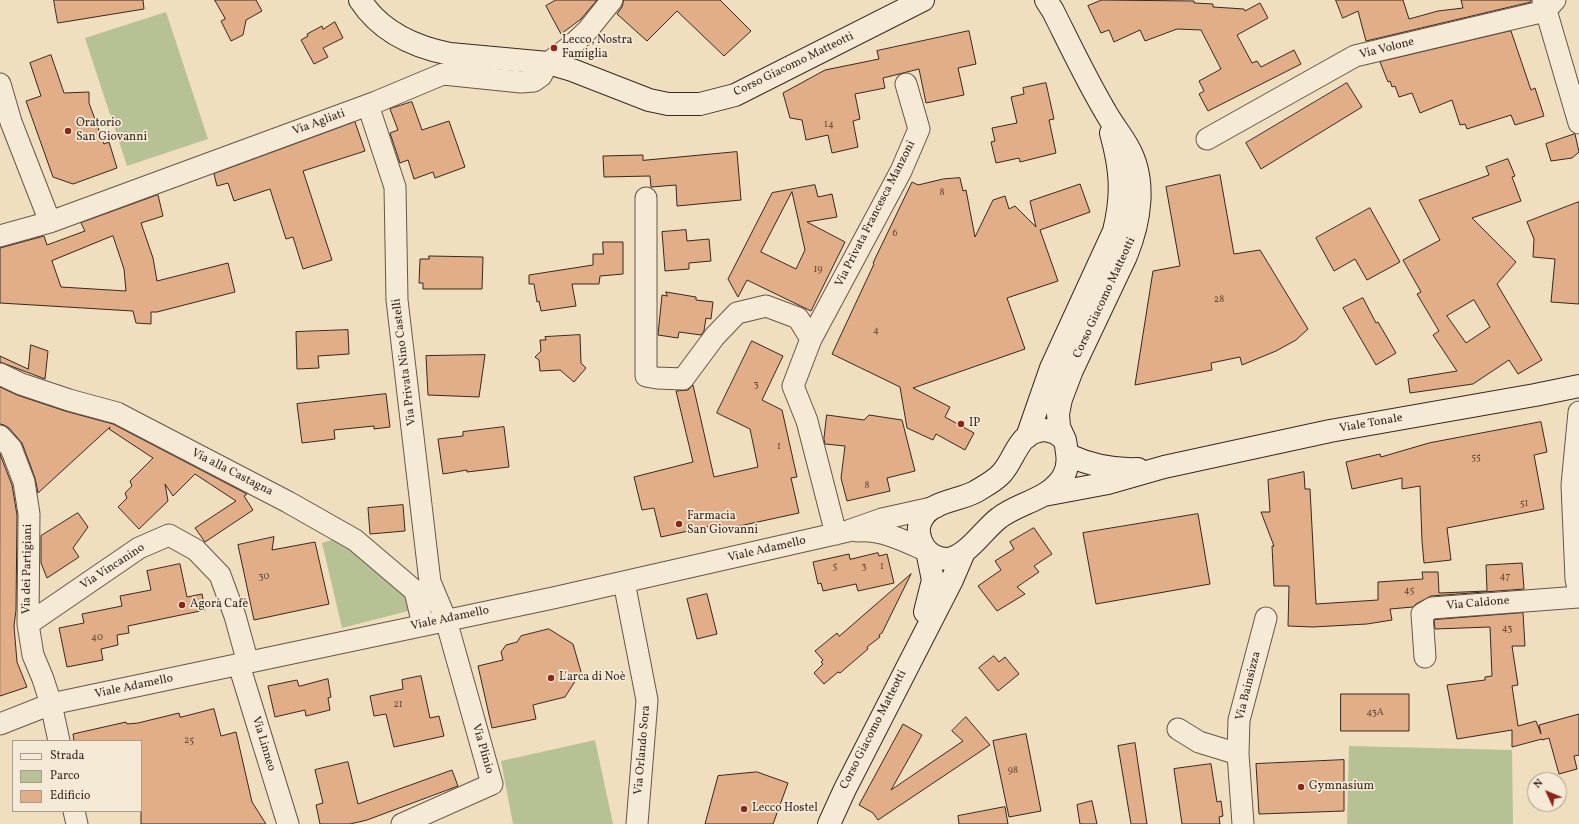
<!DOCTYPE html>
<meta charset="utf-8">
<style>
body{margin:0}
#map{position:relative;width:1579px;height:824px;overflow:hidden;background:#f0dfbe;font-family:Vollkorn,serif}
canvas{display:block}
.legend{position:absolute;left:12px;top:740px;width:130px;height:72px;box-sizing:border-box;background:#f5ead5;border:1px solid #a99c8d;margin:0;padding:5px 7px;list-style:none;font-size:12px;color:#382821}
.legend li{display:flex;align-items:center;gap:8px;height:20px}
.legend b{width:20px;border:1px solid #a99c8d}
.north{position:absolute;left:1527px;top:772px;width:40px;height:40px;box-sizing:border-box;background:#f5ead5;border:1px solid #a99c8d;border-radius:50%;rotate:314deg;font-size:11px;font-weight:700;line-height:16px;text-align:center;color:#382821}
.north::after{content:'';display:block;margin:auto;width:14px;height:18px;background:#8f2418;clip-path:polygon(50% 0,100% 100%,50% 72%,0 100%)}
</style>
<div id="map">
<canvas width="1579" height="824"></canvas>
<ul class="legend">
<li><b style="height:5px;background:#f5ead5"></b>Strada</li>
<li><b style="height:11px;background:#b7c294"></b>Parco</li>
<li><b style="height:11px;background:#e1ae87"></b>Edificio</li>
</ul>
<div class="north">N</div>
</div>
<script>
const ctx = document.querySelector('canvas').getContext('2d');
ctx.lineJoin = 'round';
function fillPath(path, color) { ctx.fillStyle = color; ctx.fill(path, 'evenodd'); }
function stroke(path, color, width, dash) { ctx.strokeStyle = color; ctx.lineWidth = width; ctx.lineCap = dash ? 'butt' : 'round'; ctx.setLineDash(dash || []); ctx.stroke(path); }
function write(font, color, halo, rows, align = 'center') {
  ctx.font = font + ' Vollkorn,serif'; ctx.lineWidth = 3.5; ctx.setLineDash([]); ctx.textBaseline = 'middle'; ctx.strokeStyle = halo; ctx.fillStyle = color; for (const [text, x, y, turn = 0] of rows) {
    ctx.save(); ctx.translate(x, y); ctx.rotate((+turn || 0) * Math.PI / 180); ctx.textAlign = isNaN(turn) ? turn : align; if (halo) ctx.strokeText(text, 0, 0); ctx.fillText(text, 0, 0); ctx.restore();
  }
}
const green = new Path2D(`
 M166,12L208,139L127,166L85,38Z
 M335,539L352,546L412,595L416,609L342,628L322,543Z
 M595,740L613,824H513L501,761Z
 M1349,746L1512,750L1513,824H1347Z`);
const building = new Path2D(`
 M54,0H143L144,9L58,23Z
 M215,0H256L262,11L246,20L243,35L231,41L221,21L225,19Z
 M556,0H597L581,19L561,34L546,6Z
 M624,0H720L751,31L724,56L677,11L647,41L617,14L622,7Z
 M1102,0L1194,1V3L1213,4V7L1244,9L1245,11L1260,3L1268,18L1237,35L1252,63L1257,61L1261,67L1294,50L1301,64L1208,111L1199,94L1204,91L1199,81L1221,69L1201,30L1177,29L1145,41L1140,30L1114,42L1109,30L1101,33L1088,6Z
 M1336,0H1403L1409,19L1438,11L1463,8L1461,0H1531V2L1366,41L1358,11L1343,18Z
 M335,22L343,38L323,48L328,57L314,64L301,40L308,36L307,34L322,26L323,29Z
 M969,31L976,64L958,68L964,95L926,103L919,69L883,78L885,88L855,94L860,119L853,121L858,147L832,153L828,135L806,140L802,120L790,118L783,93L825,70L879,59L877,51Z
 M1511,31L1531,90L1535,88L1544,116L1515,125L1511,115L1467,129L1465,124L1460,125L1452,100L1420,113L1412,93L1399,97L1395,86L1392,87L1390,81L1388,82L1380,62Z
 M51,55L64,93L89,92V103L104,144L109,142L117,168L73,184L53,177L26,101L41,96L30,63Z
 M1046,83L1054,119L1049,120L1056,153L1020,162L1019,158L996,163L991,142L995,141L992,128L1017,123L1011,97L1024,94L1023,88Z
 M1347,83L1362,107L1261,169L1246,143Z
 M412,102L422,130L449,121L465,167L435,178L433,172L414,179L408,160L400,163L390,133L398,130L390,109Z
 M355,122L365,151L303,171L332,260L303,269L293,237L286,239L270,189L234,201L228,183L217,186L214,174Z
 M1575,134L1579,152L1572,158L1551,161L1546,144Z
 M737,152L741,200L677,206L676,185L651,187L650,176L604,177L603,156L643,155V160Z
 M1508,159L1515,176L1512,177L1521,201L1472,218L1516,262L1497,284L1542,360L1518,374L1509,360L1473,384L1410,393L1408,379L1457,371L1433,335L1439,331L1417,294L1421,292L1403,260L1440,240L1419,200L1489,175L1486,167ZM1474,300L1490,327L1466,343L1447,316Z
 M1220,175L1234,254L1260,250L1308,329L1296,340L1276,351L1242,365L1240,357L1211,363L1212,370L1135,385L1153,271L1180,266L1166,187Z
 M960,178L963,191L966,190L975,237L993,200L1005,196L1009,209L1015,206L1036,227L1030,201L1080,184L1090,212L1040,230L1058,281L1007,298L1025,349L913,388L950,407L945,417L974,433L965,450L936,434L933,440L907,428L900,387L832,354L874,264L873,263L912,182L918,185L943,179Z
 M815,185L818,197L832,194L837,217L807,222L845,242L811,311L747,280L738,297L728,279L772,193ZM792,192L805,250L796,269L761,252Z
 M158,195L163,216L141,223L153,258L157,281L228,263L235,292L157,312H151V324L136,323L133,311L0,303V248L44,236L47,245L85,231L81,223ZM113,236L124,269L126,291L61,287L52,261Z
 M1579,202V304L1551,302L1555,259L1533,257L1534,239L1527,222Z
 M1370,208L1400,262L1367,280L1355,259L1334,271L1316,238Z
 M686,230L687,241L709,239L711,261L689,263V269L665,271L662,232Z
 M603,242H623V274L600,276L599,284H572L576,306L541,311L539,301L537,302L534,284H529V275L593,265V254H603Z
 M429,256L483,257L482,289H423V283H419L420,259H429Z
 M666,292L696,297V300L713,302L711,319L706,318L704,331L701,335L679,332L678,338L658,335L662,295L667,296Z
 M1363,298L1376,323L1378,322L1396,353L1376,365L1343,308Z
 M348,330L349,354L318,356L319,368L297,369L296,332Z
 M580,335L581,363L586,368L574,382L560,370L540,371L539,360L535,357L541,351L540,340H546L545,337Z
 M752,341L783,356L762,400L782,410L797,477L791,478L799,513L721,530L720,524L661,537L654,508L642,510L634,477L693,462L676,391L688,390L693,385L714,477L758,467L750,429L717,413Z
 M31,345L48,351L45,379L0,362V356L28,369Z
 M485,355L479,397L428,395L426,356Z
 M0,387L17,395L65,411L113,424L247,494L244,496L253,510L205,542L195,528L236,501L195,474L173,496L165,484L168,501L139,529L118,507L127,498L125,493L132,486L130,481L153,458L109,429L110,427L38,493L35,478L22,443L9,428L4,425L0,424Z
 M386,394L390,427L374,429V426L334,430L335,439L302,443L297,404Z
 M827,415L864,420L869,415L902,420L915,471L887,478L890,491L847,501L841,478L845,446L825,444L824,439Z
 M1541,422L1547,452L1534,455L1544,509L1447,528L1451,560L1424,563L1422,541L1420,486L1402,489V478L1352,489L1346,462L1380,454L1381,457L1429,443Z
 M504,427L509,467L467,472V470L443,474L438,439L463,436V432Z
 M0,454L12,485L17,515L16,610L14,626L17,662L27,687L0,696Z
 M1304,472L1305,489H1310L1316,604L1378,600V582L1423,579L1422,572H1438L1439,593L1487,591L1486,565L1522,563L1524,589L1431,596L1416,604L1413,607L1390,609L1392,620L1367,624L1313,627L1288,626L1289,586H1274L1272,546H1274L1261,512H1270L1268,480Z
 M403,505L405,531L370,534L368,508Z
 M78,513L88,527L73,548L79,557L47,578L41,563V536Z
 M1198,514L1210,584L1096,604L1083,533Z
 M1034,528L1052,554L1034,566L1039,572L1017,587L1025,594L997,611L978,586L1001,570L995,561L1014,549L1010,542Z
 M274,537L272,550L315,542L329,604L254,620L238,545Z
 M878,553L879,556L887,554L894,583L858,591L856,584L823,591L821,583L818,584L813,562L849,554L850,559Z
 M180,564L187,597L202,594L205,610L128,626L129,633L117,635L118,645L101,649L103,660L67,667L59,628L84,623L82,614L122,606L120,596L151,590L147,571Z
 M911,574L882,633L879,635L880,637L867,647L868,649L840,673L838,672L824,684L814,673L823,664L821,662L823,660L815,651L837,633L839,636Z
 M707,594L717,634L697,639L687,599Z
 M1523,613L1525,646H1512L1518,685L1512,686L1518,726L1536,721L1541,734L1539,725L1579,714V755L1574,756L1577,769L1559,774L1549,738L1542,740V739L1512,747V730L1457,739L1447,685L1485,680V677L1492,676L1490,627L1435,629L1434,620Z
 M549,629L573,644L581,672L565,697L533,705L536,719L492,728L478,666L503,660L501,652L506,645L517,642L521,636Z
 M994,656L999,662L1005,657L1019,674L998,691L979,668Z
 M421,676L430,718L439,716L444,736L394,747L386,714L374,716L370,696L403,689L402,680Z
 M328,679L331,697L328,698L330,710L306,716L305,710L275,717L268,686L297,680L299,686Z
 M1341,694H1409V731H1341Z
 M214,709L221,736L236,732L252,802L266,824H141V741H74L73,734L126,722L127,724L138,723L179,713L180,717Z
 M966,717L990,745L878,820L873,813L859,805L903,724L922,735L891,790L963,741L952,731Z
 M1026,734L1041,811L1009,817L993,741Z
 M1135,743L1141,784L1147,824H1131L1118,746Z
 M1344,760V811L1259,814L1256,764Z
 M348,762L358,804L452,770L458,786L367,820L350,824H320L316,805L323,803L315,770Z
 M1211,764L1217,802L1221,801L1223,816L1219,817L1220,824H1182L1174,769Z
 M757,772L788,783L773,824H705L718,776Z
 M1092,801L1097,824H1080L1077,805Z
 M1005,807L1008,824H959L958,816Z`);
const street = new Path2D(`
 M1543,0L1579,123
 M0,84L11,122L50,222
 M368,105L395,187L397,300L430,582L446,620L492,784L402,824
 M1207,139L1355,56L1545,11L1555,0
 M646,198V376L657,378L683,379L715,336L737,313L766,306L798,318L811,339
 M0,236L50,222L376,102L443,74L521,82L534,81L541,76L548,63L571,46L587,31L612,0
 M0,374L21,384L69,400L117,413L288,502L355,540L415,591L423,625
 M1579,412L1572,485L1576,579L1579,594
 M0,436L11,448L24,482L29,514L28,624L33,655L43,679L51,704L59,741
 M857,531C882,529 905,541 927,551
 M836,534L807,421L793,386L811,339L901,171L919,129L906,84
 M624,582L647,700L637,824
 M28,624L139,548L169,535L196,550L220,575L235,616L248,663
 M1425,657L1422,614L1432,608L1579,597
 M239,665L288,824
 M0,724L51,704L553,598L848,531L882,519L936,507
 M1178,729L1199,742L1238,754
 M74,811L77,824
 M1243,824L1238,754L1239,720L1266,618`);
const secondary = new Path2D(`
 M360,0C380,31 414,47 450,54L548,63L572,70L649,100L668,104H700L735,95L923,0
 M1046,0L1053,11C1070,45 1086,79 1105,111C1112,124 1121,134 1128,147C1147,180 1140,222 1126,256L1072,370L1061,399L1058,414L1059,427L1065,440
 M1045,430L1056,433L1065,440C1067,453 1070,463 1064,475C1050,500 1019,502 999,518C984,529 966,558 947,559C938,559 929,554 924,547C920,540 918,535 919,527C924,501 956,502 975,492C985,486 995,481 1002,473C1017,456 1017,432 1045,430Z
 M1027,437L1051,368L1114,231C1123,194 1121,169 1111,133
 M1068,455C1090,465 1114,470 1138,469
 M1044,495L1108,483L1164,467L1330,431L1535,395L1579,386
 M925,612L933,580L927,551
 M829,824L845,789L952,580L964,552`);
const markers = [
 [554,48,4,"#8f2418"],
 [68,131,4,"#8f2418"],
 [961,424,4,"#8f2418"],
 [679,524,4,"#8f2418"],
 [182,605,4,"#8f2418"],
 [551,678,4,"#8f2418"],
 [1301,787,4,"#8f2418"],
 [744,809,4,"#8f2418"]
];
const numberNames = [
 ["14",829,125],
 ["8",942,193],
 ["6",895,234],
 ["19",818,270],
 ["28",1219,300],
 ["4",876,331],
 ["3",756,385],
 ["1",779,447],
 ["55",1476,458],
 ["8",867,486],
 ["51",1524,504],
 ["5",835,567],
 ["3",864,567],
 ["1",882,567],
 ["30",264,577],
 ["47",1505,577],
 ["45",1409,591],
 ["43",1507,629],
 ["40",97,638],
 ["21",398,705],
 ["43A",1375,713],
 ["25",189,741],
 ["98",1013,771]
];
const poiNames = [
 ["Lecco, Nostra",562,41],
 ["Famiglia",562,55],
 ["Oratorio",76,124],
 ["San Giovanni",76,138],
 ["IP",969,424],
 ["Farmacia",687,517],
 ["San Giovanni",687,531],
 ["Agorà Cafè",190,605],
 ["L'arca di Noè",559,678],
 ["Gymnasium",1309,787],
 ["Lecco Hostel",752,809]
];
const streetNames = [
 ["Via Volone",1387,49,-14],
 ["Corso Giacomo Matteotti",794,65,-26],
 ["Via Agliati",319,123,-20],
 ["Via Privata Francesca Manzoni",876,214,-63],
 ["Corso Giacomo Matteotti",1105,298,-65],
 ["Via Privata Nino Castelli",405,362,-97],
 ["Viale Tonale",1371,424,-10],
 ["Via alla Castagna",232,473,27],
 ["Viale Adamello",767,550,-13],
 ["Via Vincanino",113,567,-33],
 ["Via dei Partigiani",28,569,-89],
 ["Via Caldone",1478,604,-5],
 ["Viale Adamello",450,619,-12],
 ["Via Bainsizza",1249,686,-76],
 ["Viale Adamello",134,687,-12],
 ["Corso Giacomo Matteotti",874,730,-63],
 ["Via Linneo",263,744,73],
 ["Via Plinio",482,749,74],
 ["Via Orlando Sora",643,750,-85]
];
fillPath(green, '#b7c294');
fillPath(building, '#e1ae87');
stroke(building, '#382821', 1);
stroke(street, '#665648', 23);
stroke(secondary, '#382821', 24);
stroke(street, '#f5ead5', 21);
stroke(secondary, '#f5ead5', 22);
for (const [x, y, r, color] of markers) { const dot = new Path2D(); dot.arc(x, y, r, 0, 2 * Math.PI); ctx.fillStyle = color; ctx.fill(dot); stroke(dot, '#f5ead5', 1.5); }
write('10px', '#624a3a', null, numberNames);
write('12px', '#382821', '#f5ead5', poiNames, 'left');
write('12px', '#382821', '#f5ead5', streetNames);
</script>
